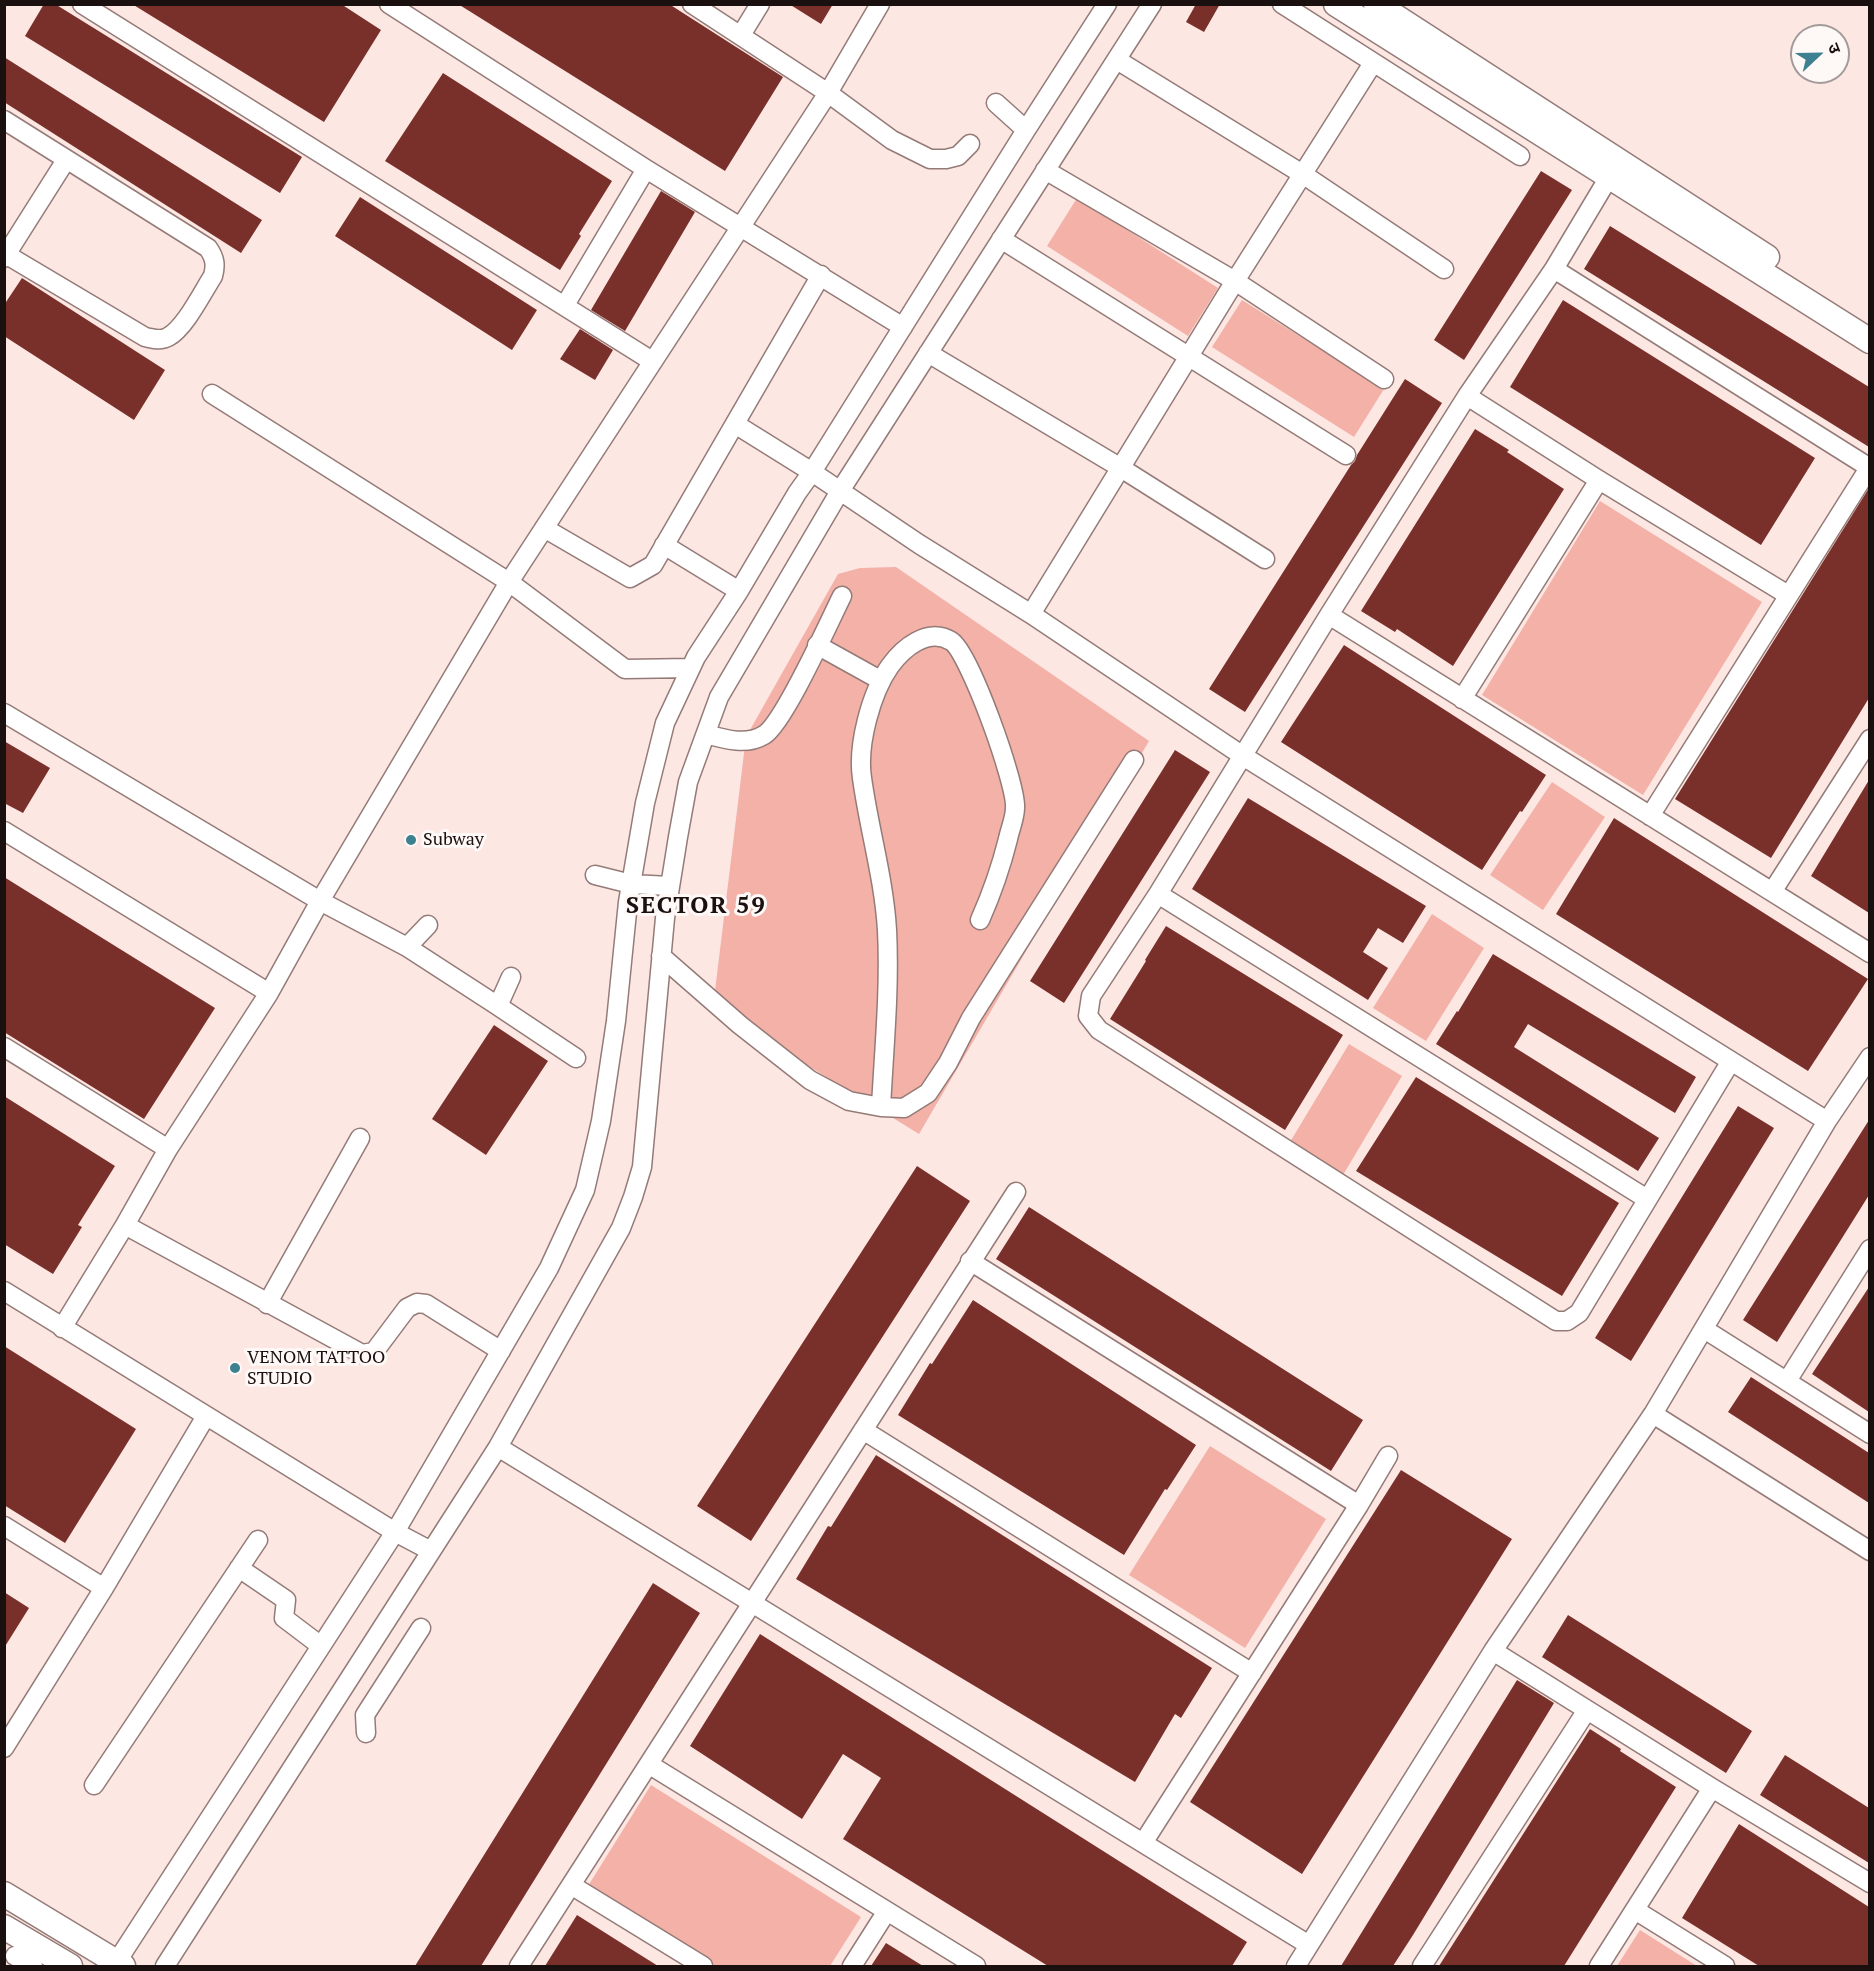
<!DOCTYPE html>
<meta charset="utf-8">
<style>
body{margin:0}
#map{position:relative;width:1874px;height:1971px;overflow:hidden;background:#fde7e3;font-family:"PT Serif","Noto Sans Devanagari",serif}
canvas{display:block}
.frame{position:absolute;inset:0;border:6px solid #19100f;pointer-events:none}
.north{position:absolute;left:1790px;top:24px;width:60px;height:60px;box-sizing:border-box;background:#fef8f7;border:2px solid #a29b9a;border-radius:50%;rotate:68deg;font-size:16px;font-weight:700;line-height:24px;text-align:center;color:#19100f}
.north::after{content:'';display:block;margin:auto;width:21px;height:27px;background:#3d8190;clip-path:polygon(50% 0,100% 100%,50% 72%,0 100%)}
</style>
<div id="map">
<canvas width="1874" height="1971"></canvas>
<div class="frame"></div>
<div class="north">उ</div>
</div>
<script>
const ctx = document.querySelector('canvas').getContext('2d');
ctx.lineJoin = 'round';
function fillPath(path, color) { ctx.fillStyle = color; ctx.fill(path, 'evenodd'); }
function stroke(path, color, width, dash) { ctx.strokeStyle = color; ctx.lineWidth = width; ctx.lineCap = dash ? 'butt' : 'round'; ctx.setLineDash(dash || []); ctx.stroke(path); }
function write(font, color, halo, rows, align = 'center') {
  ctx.font = font + ' "PT Serif",serif'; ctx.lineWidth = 6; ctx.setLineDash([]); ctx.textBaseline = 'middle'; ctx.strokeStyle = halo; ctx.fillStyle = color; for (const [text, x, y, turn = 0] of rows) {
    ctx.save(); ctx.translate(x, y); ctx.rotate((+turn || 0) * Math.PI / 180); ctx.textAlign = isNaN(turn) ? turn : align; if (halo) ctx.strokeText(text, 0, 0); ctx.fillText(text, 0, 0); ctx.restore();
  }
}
const green = new Path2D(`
 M1077,198L1218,288L1188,336L1047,246Z
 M1242,300L1384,389L1354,437L1212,347Z
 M1600,501L1762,602L1643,795L1482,695Z
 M896,567L1149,741L919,1134L713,1007L746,737L838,574L860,568Z
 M1552,782L1605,817L1543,910L1490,875Z
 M1432,914L1484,948L1426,1041L1373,1008Z
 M1349,1044L1402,1076L1343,1175L1290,1142Z
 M1210,1446L1326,1519L1245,1648L1129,1575Z
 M651,1785L861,1917L830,1966H716L588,1886Z
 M1640,1930L1697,1966H1617Z`);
const building = new Path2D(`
 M44,4H55L302,157L280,193L25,36Z
 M132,4H341L381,30L324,122Z
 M458,4H669L783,77L725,171Z
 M789,4H833L821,24Z
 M1196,4H1220L1204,32L1186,22Z
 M4,57L262,220L241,253L4,102Z
 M443,73L612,181L579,234L581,236L560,270L385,161Z
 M1541,171L1572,190L1464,360L1434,340Z
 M661,191L695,212L625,331L591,310Z
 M360,197L537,310L512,350L335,236Z
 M1610,226L1869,387V447L1584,269Z
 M22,278L165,370L134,420L4,336V305Z
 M1563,300L1815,458L1761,545L1510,387Z
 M580,329L613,350L595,380L560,359Z
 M1405,379L1442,403L1245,712L1209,689L1351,465L1355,461L1357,455Z
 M1475,429L1509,450L1507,452L1564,489L1453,666L1397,629L1395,632L1361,611Z
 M1869,488V698L1771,858L1675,799Z
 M1344,645L1546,775L1522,812L1520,811L1482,870L1281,742Z
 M4,741L50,768L23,813L4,803Z
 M1175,750L1210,772L1064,1003L1030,981Z
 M1869,780V913L1811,876Z
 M1248,798L1426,906L1403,943L1378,928L1363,952L1388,968L1368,1000L1192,889Z
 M1614,818L1868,979L1808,1071L1556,914Z
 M4,877L215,1008L144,1119L4,1032Z
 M1166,926L1343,1035L1285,1130L1110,1019L1146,961L1145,960Z
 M1493,954L1696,1077L1675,1113L1528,1024L1514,1047L1659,1138L1638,1171L1436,1044L1457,1011L1458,1012Z
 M494,1025L548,1061L486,1155L432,1119Z
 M1416,1077L1619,1203L1562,1296L1356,1171Z
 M4,1096L115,1166L78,1225L82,1227L53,1274L4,1244Z
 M1738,1106L1774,1128L1631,1361L1595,1338Z
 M1869,1120V1195L1777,1342L1743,1320Z
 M917,1166L970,1201L751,1541L697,1506Z
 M1029,1207L1363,1420L1331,1471L996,1259Z
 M1869,1287V1412L1812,1374Z
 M973,1300L1196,1445L1167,1490L1165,1489L1124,1555L898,1415L930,1363L932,1364Z
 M4,1346L136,1429L65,1543L4,1505Z
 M1751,1377L1869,1453V1503L1728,1412Z
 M876,1455L1212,1668L1181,1718L1175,1714L1135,1782L796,1579L828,1526L831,1527Z
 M1401,1470L1512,1539L1302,1874L1190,1802Z
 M653,1583L700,1613L657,1682L481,1966H415Z
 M4,1592L29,1608L4,1648Z
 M1568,1615L1752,1731L1726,1773L1542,1657Z
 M760,1634L1247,1942L1232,1966H1048L843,1839L881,1778L843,1754L802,1819L690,1746Z
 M1517,1680L1554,1703L1413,1935L1393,1966H1341Z
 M1590,1729L1621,1749L1620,1751L1676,1787L1564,1966H1439Z
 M1785,1755L1869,1808V1863L1760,1795Z
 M1739,1824L1869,1907V1966H1759L1682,1918Z
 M577,1915L615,1939L658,1966H545Z
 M886,1943L923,1966H871Z`);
const minor = new Path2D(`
 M82,4L652,361
 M389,4L646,169L903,327
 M692,4L828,93L892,140L930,159H946L958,156L970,144
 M1282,4L1520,156
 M741,35L760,4
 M1117,60L1304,175L1444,269
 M996,103L1026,130
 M4,120L208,248C215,258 216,265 213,276C202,293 185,328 168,337C161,341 153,339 145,337L7,255
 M1045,170L1235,281L1384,379
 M1609,177L1554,269L1467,396L1329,615L1158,894L1091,996L1088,1016L1099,1030L1556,1321H1567L1579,1313L1731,1061
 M1001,239L1346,455
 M4,258L66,160
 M1554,269L1870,468
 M565,305L646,169
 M928,353L1121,468L1265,559
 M212,394L509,582L625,669L691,668
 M1467,396L1599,480L1788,595
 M735,424L812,472L919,544L1031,614L1243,756L1827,1121
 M544,528L630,578L653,565L821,275
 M664,545L739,591
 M1031,614L1235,281L1373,63
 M1329,615L1870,953
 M817,645L880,680
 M1462,699L1599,480
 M4,713L320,901L407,947L498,1006L511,977
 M706,734C724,739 746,746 764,735C784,723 829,622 842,596
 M1650,816L1869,468
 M4,831L269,993
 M595,875L631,884L670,886
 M1772,892L1870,739
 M1158,894L1647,1199
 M407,947L428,925
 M661,956L740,1025L810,1080L849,1101L881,1107L904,1108L928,1093L948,1063L971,1018L1134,760
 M498,1006L576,1058
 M4,1047L168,1149
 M881,1107C884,1049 890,989 887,930C884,879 869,829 862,778C857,745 871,693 890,666C903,648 928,627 951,641C969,651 1017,785 1015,808C1015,818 1010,829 1008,839C1001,867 992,893 980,920
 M125,1225L362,1354L374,1352L407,1308L417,1303L426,1304L501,1351
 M970,1261L1359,1505
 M4,1291L395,1532L431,1551
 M267,1304L360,1138
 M62,1328L125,1225L168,1149L269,993L320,901L509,582L828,93L880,4
 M1704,1329L1870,1434
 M1787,1381L1870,1249
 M1653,1414L1870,1551
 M863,1430L1252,1673
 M498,1447L1309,1945
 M4,1526L104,1588
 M239,1568L286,1600L284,1618L321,1646
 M1493,1651L1712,1788L1870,1883
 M366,1733L365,1715L421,1628
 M4,1748L104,1588L206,1416
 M650,1765L976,1966
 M94,1785L258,1540
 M1143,1843L1359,1505L1388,1456
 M571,1885L703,1966
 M1635,1910L1725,1966
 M15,1956L33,1966
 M114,1966L395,1532L549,1268L585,1190L601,1121L616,1021L628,902L645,803L665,723L696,657L739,591L797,493L812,472L1026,130L1107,4
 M165,1966L498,1447L621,1228L633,1197L642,1167L665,918L678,837L688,782L719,697L840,491L1152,4
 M519,1966L1016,1192
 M852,1966L887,1911
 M1296,1966L1493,1651L1653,1414L1827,1121L1870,1057
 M1422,1966L1587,1710
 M1599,1966L1712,1788`);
const major = new Path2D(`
 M1336,4L1870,341
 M1376,4L1767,257
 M4,1894L123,1966
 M4,1927L70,1966`);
const markers = [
 [411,840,6,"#3d8190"],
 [235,1368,6,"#3d8190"]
];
const poiNames = [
 ["Subway",423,840],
 ["VENOM TATTOO",247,1358],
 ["STUDIO",247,1379]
];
const districtNames = [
 ["SECTOR 59",696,906]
];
fillPath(green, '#f3b1a8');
fillPath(building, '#79302a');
stroke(minor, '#947b78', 21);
stroke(major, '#947b78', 27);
stroke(minor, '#fff', 18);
stroke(major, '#fff', 24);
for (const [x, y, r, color] of markers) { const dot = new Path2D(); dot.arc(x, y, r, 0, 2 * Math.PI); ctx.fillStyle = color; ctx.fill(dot); stroke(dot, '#fef8f7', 2); }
write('18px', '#19100f', '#fef8f7', poiNames, 'left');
ctx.letterSpacing = '1.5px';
write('bold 24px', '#19100f', '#fef8f7', districtNames);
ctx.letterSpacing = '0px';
</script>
